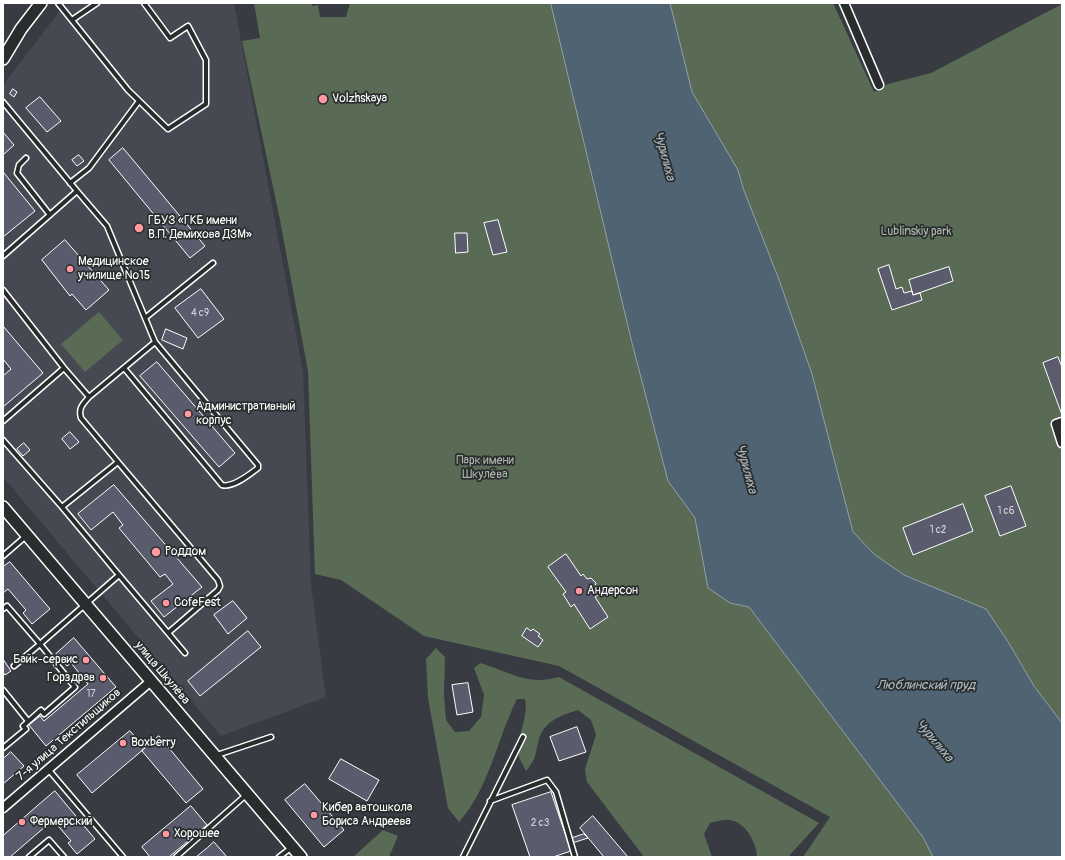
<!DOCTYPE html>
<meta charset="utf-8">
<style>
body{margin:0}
#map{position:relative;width:1065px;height:860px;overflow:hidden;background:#383b41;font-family:Pangolin,sans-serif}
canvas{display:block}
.frame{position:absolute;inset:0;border:4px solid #fff;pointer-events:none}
</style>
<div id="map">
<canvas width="1065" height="860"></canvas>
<div class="frame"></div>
</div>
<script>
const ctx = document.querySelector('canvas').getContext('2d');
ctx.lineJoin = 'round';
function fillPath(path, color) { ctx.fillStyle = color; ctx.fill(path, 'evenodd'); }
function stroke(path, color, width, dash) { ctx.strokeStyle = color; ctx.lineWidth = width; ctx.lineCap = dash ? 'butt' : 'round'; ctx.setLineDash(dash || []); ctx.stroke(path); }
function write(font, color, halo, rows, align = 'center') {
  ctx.font = font + ' Pangolin,sans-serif'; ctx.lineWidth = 3.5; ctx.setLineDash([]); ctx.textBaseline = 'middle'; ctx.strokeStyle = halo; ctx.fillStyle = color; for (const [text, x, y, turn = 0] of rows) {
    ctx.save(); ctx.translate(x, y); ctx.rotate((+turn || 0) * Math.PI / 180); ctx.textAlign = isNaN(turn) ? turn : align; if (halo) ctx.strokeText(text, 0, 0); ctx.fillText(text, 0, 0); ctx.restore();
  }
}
const built = new Path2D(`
 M66,3H234L303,371L311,585L326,697L221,736L3,477V85Z`);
const green = new Path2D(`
 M254,3H312V6L318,5L320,17H346L350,3H551L632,343L668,481L695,518L708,588L730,603L749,607L923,837L933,857H803L830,817L559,666L424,636L341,580L315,574L308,371L280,220L242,41L260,38Z
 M670,3H833L874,92L888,84L931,73L1062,4V723L1034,686L1007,640L986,609L904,575L874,554L853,532L812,374L778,277L742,188L738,170L692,92Z
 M99,312L123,340L85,372L61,344Z
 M436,648L445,657L444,695L446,720L455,732L469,731L481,717L484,695L474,668L480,663C511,672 526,686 559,677L819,823L788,857H757C757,843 745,821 729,820C723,819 716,822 710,823L704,834L712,857H644L587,782L585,769L596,735L591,720L578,710C559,716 542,722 538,743C535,757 535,760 526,771C524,766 520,761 519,756C516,736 529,718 525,699H517C497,739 489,789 459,822L448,808L428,698L426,659Z
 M383,830L398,836L389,857H353Z`);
const water = new Path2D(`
 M551,3H670L692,92L738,170L743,188L778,277L812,374L853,532L874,554L904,575L986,609L1007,640L1034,686L1062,723V857H933L923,837L749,607L730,603L708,588L695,518L668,481L632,343Z`);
const building = new Path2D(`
 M13,89L17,92L14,97L10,94Z
 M40,97L61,121L47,132L26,108Z
 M3,132L14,145L3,155Z
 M123,148L205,246L190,258L109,160Z
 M79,155L84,161L77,166L72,160Z
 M4,173L35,211L3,237V174Z
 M498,220L507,252L493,255L484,223Z
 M455,233H467L468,252L456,253Z
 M65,240L109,290L86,310L72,294L70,296L42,260Z
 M889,265L896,289L902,287L904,293L912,291L913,295L920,293L922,300L892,310L878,269Z
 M949,267L953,281L913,295L909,280Z
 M201,289L224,319L198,338L175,308Z
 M3,326L43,373L3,407V376L11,369L3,359Z
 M166,329L187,338L183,349L162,340Z
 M1058,357L1062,367V415L1043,363Z
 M157,362L235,453L219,467L140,376Z
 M70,432L79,442L70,449L62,439Z
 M24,443L30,450L23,456L17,449Z
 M114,485L202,587L164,617L151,601L173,584L165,574L160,577L119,528L123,525L113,512L91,530L78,514Z
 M1011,486L1026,526L1000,536L985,496Z
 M963,504L973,531L913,555L903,528Z
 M566,554L581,576L583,574L587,579L591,578L596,583L594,590L598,595L595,597L608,617L590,629L574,604L571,607L563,594L566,592L548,567Z
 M10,562L50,609L32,624L23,613L26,610L8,589L3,593V567Z
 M233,601L247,618L228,634L214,615Z
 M527,628L531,631L533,629L540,634L538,636L543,640L538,647L522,636Z
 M248,631L261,647L200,696L188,681Z
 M74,638L116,687L46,746L29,725L40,716L44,721L88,684L71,663L67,666L56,654Z
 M3,659L11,671L5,675L3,672Z
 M468,683L473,712L457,715L452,685Z
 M577,727L586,752L559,761L550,737Z
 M130,731L145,748L92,793L77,775Z
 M159,736L203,789L186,803L142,751Z
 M11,752L24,766L3,784V759Z
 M341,759L379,780L367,801L329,779Z
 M305,784L344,830L324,847L285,800Z
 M55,791L95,839L77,854L68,843L71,841L53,820L10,857H3V836Z
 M551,792L571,851L553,857H530L512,805Z
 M191,806L207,825L169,857H150L142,847Z
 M593,816L628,857H604L580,828Z
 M584,834L588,838L569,844L567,840Z
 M214,842L227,857H196L207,848Z`);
const lane = new Path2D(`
 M58,3L128,90L168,129L206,104V60L188,26L170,38L144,3
 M72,20L97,3
 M3,102L77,191L3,256
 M26,158L19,165L17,173L50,215
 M70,183L89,168L139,101
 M77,191L107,226L155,342L258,465V468C250,474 233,488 222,485L124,368
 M3,290L64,368L89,397C83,404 78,408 81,418L118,462L62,507L119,575L40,644L75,687L44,714L41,710L23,726L26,729L3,748
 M145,318L213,263
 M89,397L155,342
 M3,421L64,368
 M3,440L62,507
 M118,462L218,580L220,586L218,590L168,633
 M3,556L26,536
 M119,575L185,653
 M3,609L7,606L40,644L14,666
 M3,690L28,721
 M217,755L271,737
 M48,769L123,857
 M490,801L547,780L556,792L575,857
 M29,857L49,840L64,857
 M176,857L246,795
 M279,857L292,847
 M463,857L523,737`);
const street = new Path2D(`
 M844,3L879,85
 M1062,422L1056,424L1062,443
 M3,808L151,681`);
const secondary = new Path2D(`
 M3,59L21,29L41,3
 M3,507L301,857`);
const markers = [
 [323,99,5,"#ff9aa2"],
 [139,228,5,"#ff9aa2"],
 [70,269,4,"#ff9aa2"],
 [188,414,4,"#ff9aa2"],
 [156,552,5,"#ff9aa2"],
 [579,591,4,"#ff9aa2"],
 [166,603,4,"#ff9aa2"],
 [86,660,4,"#ff9aa2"],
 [103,678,4,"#ff9aa2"],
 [123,743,4,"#ff9aa2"],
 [314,815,4,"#ff9aa2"],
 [22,822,4,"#ff9aa2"],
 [166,834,4,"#ff9aa2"]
];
const numberNames = [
 ["4 с9",200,313],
 ["1 с6",1006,511],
 ["1 с2",938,530],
 ["17",91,694],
 ["2 с3",540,823]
];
const poiNames = [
 ["Volzhskaya",332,99],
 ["ГБУЗ «ГКБ имени",148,221],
 ["В.П. Демихова ДЗМ»",148,235],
 ["Медицинское",78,262],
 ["училище №15",78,276],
 ["Административный",196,407],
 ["корпус",196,421],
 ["Роддом",165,552],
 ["Андерсон",587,591],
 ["CofeFest",174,603],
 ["Байк-сервис",78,660,"right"],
 ["Горздрав",95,678,"right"],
 ["Boxberry",131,743],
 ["Кибер автошкола",322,808],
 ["Бориса Андреева",322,822],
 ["Фермерский",30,822],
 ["Хорошее",174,834]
];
const parkNames = [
 ["Lublinskiy park",916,232],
 ["Парк имени",485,461],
 ["Шкулёва",485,475]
];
const streetNames = [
 ["улица Шкулёва",162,673,50],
 ["7-я улица Текстильщиков",69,735,-41]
];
const waterNames = [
 ["Чурилиха",664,156,75],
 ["Чурилиха",746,469,75],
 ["Люблинский пруд",926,686],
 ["Чурилиха",934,741,50]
];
fillPath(built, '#464952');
fillPath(green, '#596b54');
fillPath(water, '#4f6372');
stroke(water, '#95a1aa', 1);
fillPath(building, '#5a5b6d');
stroke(building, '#fff', 1);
stroke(lane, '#fff', 7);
stroke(street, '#fff', 11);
stroke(secondary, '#fff', 14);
stroke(lane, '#2a2d2e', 4);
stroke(street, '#2a2d2e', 8);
stroke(secondary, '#2a2d2e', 11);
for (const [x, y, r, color] of markers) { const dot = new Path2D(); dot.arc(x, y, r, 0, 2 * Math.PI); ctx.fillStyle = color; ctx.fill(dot); stroke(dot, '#2a2d2e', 1.5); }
write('10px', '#d6d6da', null, numberNames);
write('12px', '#fff', '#2a2d2e', poiNames, 'left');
write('12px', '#acb5aa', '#2a2d2e', parkNames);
write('12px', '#fff', '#2a2d2e', streetNames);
write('italic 13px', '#b0b9c0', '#2a2d2e', waterNames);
</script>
